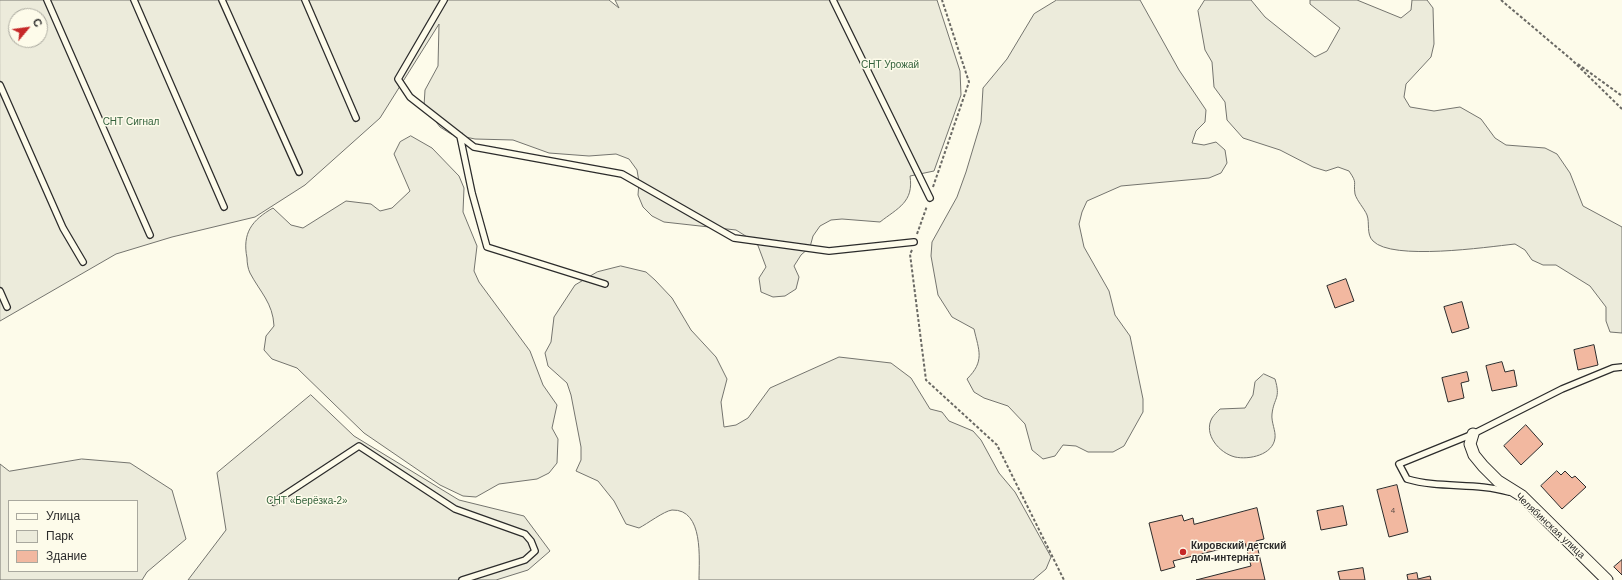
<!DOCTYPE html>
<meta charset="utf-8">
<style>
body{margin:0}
#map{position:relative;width:1622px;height:580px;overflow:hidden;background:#fdfbea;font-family:Arial,sans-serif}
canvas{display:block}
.legend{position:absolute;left:8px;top:500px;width:130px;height:72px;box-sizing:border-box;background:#fdfbea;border:1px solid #a9a89e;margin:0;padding:5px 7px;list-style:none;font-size:12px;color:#2b2b2b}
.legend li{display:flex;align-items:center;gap:8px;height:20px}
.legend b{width:20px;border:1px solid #a9a89e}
.north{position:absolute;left:8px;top:8px;width:40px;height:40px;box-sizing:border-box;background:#fdfbea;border:1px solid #a9a89e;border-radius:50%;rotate:61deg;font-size:11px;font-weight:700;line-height:16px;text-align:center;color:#2b2b2b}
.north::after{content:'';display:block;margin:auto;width:14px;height:18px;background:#c62828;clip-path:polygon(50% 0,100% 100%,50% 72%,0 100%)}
</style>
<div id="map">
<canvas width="1622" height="580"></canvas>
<ul class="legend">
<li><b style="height:5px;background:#fdfbea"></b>Улица</li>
<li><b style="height:11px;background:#ecebdb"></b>Парк</li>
<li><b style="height:11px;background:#f2b8a0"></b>Здание</li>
</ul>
<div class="north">С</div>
</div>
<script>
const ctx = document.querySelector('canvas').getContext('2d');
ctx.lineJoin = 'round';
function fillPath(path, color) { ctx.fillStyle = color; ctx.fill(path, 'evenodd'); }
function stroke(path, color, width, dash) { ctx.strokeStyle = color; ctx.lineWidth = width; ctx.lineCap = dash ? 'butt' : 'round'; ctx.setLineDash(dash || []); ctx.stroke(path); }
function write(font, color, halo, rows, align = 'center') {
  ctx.font = font + ' Arial,sans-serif'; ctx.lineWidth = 3; ctx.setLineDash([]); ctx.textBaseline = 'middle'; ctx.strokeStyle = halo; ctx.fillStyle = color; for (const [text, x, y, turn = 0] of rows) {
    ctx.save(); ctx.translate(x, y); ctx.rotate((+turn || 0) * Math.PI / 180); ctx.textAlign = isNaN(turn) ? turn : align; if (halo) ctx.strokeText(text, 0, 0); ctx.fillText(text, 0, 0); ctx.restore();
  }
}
const green = new Path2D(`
 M0,0H609L619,8L615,0H937L960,71L961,95L934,171L910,176C914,202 898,208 880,222L842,219L831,220L820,226L813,236L810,247L801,255L794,266L799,277L796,289L785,296L773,297L761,292L759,278L766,267L757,243L736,230L664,222L652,216L643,207L638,195L639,182L637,170L629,159L616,154L589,156L549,153L513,140L475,139L451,134L440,127L424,106L425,90L438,66L439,24L380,118L305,185L255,217L172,237L116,254L0,321ZM16,16H40V40H16Z
 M1057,0H1140L1179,70L1206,110L1205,122L1196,131L1192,143L1204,145L1216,142L1225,150L1227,163L1221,173L1209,178L1121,186L1087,201L1082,212L1079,224L1084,247L1109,291L1115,315L1130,336L1143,399V412L1124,446L1113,452H1088L1076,446L1063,445L1055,456L1043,459L1032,450L1025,424L1008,406L984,398L974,392L967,379C985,361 979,351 974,329L952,317L938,295L931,256L932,242L957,197L966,172L981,122L983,88L1007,59L1034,14Z
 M1205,0H1251L1265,17L1315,57L1327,51L1340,28L1310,4V0H1357L1401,18L1411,10L1412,0H1427L1433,8L1434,44L1431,57L1406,84L1404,97L1410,107L1434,111L1460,107L1481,119L1495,138L1506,145L1545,148L1557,154L1570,173L1583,206L1622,227V333L1610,332L1606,321V307L1590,286L1556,265H1543L1532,260L1525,250L1515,244C1487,247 1392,261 1373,241C1366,234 1370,223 1367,215C1364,208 1357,201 1355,194C1353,181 1358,184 1349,171L1338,167L1326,171L1313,167L1280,150L1243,138L1227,120L1225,102L1214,87L1212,62L1205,50L1198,11Z
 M411,136L432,148L459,176L464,188L463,212L477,246L474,271L479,282L530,351L543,385L557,405L552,428L558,439L557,463L549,473L537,479L499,484L476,497L463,496L440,485L364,433L297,368L272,359L264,350L266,336L274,326C273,303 260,292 250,273C248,269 247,263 247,258C242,233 252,220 273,208L291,225L303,228L346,201L371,204L380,211L392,208L410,191L394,154L400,142Z
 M621,266L646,272L655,280L672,298L691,330L716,357L727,379L721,402L724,427L736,425L748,418L770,388L839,357L891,363L911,378L930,409L942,412L949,421L973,431L981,440L999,473L1015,492L1051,557L1046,569L1033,580H699C699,559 704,509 672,510C664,511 647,524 639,528L626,524L614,501L598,481L576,471L581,460V447L571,395L567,383L548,366L545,353L551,342L554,317L575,285L597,272Z
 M1264,374L1275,379C1281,399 1274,397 1272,414C1271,422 1276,431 1275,438C1273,455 1249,460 1235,457C1219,453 1203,434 1212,418C1214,415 1217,412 1220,409L1245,408L1253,395L1255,382Z
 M311,395L354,436L459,500L524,516L550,551L528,570L496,580H188L226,530L217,473Z
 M82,459L130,463L172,490L186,539L147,572L142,580H0V464L9,471ZM9,501H137V571H9Z`);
const building = new Path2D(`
 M1346,279L1354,301L1335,308L1327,286Z
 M1462,302L1469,328L1452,333L1444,307Z
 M1594,345L1598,365L1578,370L1574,350Z
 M1502,362L1505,372L1514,370L1517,386L1492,391L1486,366Z
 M1467,372L1469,381L1461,383L1464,398L1448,402L1442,378Z
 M1526,425L1543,444L1521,465L1504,446Z
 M1557,471L1561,475L1565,471L1572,478L1575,476L1586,487L1562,509L1541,486Z
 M1397,485L1408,532L1389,537L1377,490Z
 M1343,506L1347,525L1321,530L1317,511Z
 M1257,508L1264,539L1256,541L1265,580H1196L1251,566L1245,543L1173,561L1175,567L1161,571L1149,523L1182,515L1184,521L1193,518L1194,524Z
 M1622,560V575L1614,567Z
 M1363,568L1365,580H1340L1338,572Z
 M1417,573L1418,579L1430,576L1431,580H1408L1407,575Z`);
const path = new Path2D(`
 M1501,0L1572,60L1622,109
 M1578,64L1622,96
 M933,187L969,82L942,0
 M917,234L927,206
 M912,250L910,254L926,380L997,445L1064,580`);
const lane = new Path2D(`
 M47,0L150,235
 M134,0L224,207
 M222,0L299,172
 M305,0L356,118
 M444,0L398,79L410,97L474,147L622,174L734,238L829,251L914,242
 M833,0L930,198
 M0,85L63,228L83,262
 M460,136L472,193L487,247L605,284
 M0,291L7,307
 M1509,492C1476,482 1440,489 1407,479L1399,464L1473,434L1562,389L1613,368L1622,367
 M274,502L359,446L455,509L525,534L531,541L535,551L525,560L462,580`);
const street = new Path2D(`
 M1473,434L1470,444L1474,455L1483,466L1498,481L1522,496L1607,580`);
const markers = [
 [1183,552,4,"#c62828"]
];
const numberNames = [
 ["4",1393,511]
];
const parkNames = [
 ["СНТ Урожай",890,65],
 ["СНТ Сигнал",131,122],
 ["СНТ «Берёзка-2»",307,501]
];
const streetNames = [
 ["Челябинская улица",1550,526,43]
];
const poiNames = [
 ["Кировский детский",1191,546],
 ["дом-интернат",1191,558]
];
fillPath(green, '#ecebdb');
stroke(green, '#74746e', 1);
fillPath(building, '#f2b8a0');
stroke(building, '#2b2b2b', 1);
stroke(lane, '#2b2b2b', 8);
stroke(street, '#2b2b2b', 13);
stroke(path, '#6a6964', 2, [3, 2]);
stroke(lane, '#fdfbea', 5.5);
stroke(street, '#fdfbea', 11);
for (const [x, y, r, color] of markers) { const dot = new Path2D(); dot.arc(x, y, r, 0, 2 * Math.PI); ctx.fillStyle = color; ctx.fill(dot); stroke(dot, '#fdfbea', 1.5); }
write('8px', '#5d4e48', null, numberNames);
write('10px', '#34623c', '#fdfbea', parkNames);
write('10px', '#2b2b2b', '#fdfbea', streetNames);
write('bold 10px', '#2b2b2b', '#fdfbea', poiNames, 'left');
</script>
